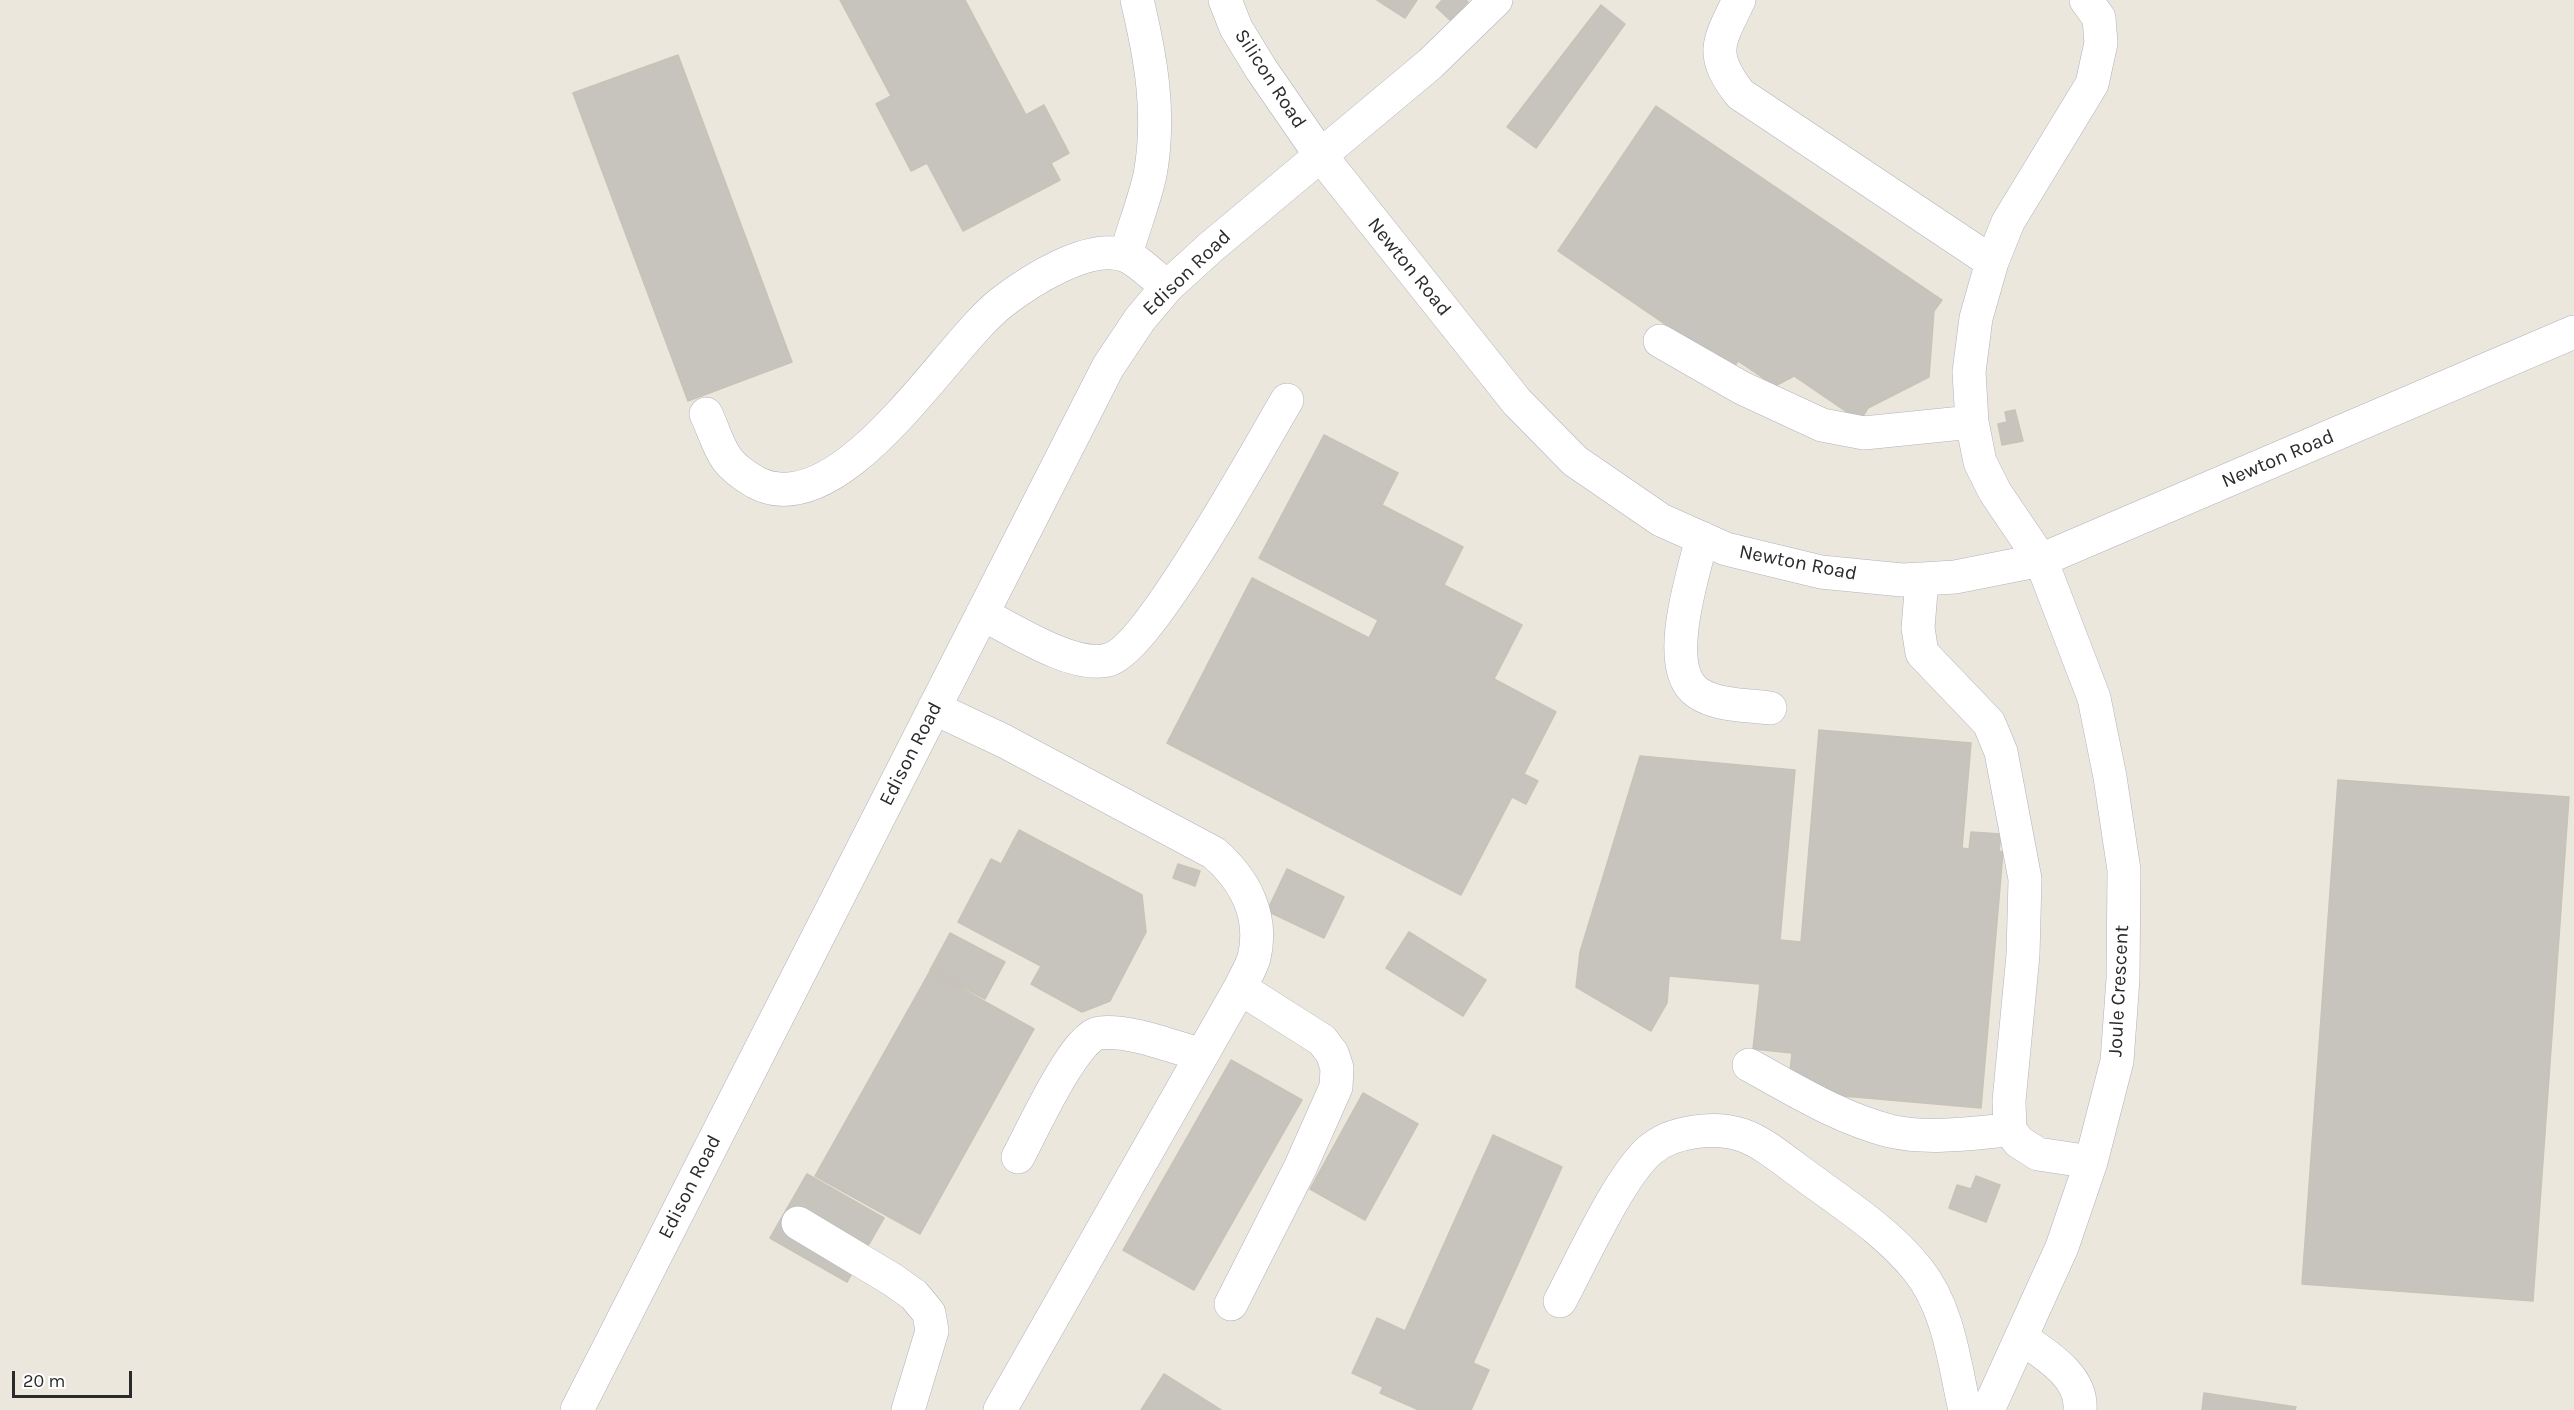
<!DOCTYPE html>
<style>
body{margin:0}
#map{position:relative;width:2574px;height:1410px;overflow:hidden;background:#ece7dd;font-family:Karla,sans-serif}
canvas{display:block}
.scale{position:absolute;left:12px;top:1371px;width:120px;height:27px;box-sizing:border-box;border:3px solid #2a2a2a;border-top:0;padding-left:8px;font-size:18px;line-height:21px;white-space:nowrap;color:#2a2a2a;-webkit-text-stroke:4px #fff;paint-order:stroke}
</style>
<div id="map">
<canvas width="2574" height="1410"></canvas>
<div class="scale">20 m</div>
</div>
<script>
const ctx = document.querySelector('canvas').getContext('2d');
ctx.lineJoin = 'round';
function fillPath(path, color) { ctx.fillStyle = color; ctx.fill(path, 'evenodd'); }
function stroke(path, color, width, dash) { ctx.strokeStyle = color; ctx.lineWidth = width; ctx.lineCap = dash ? 'butt' : 'round'; ctx.setLineDash(dash || []); ctx.stroke(path); }
function write(font, color, halo, rows, align = 'center') {
  ctx.font = font + ' Karla,sans-serif'; ctx.lineWidth = 4.5; ctx.setLineDash([]); ctx.textBaseline = 'middle'; ctx.strokeStyle = halo; ctx.fillStyle = color; for (const [text, x, y, turn = 0] of rows) {
    ctx.save(); ctx.translate(x, y); ctx.rotate((+turn || 0) * Math.PI / 180); ctx.textAlign = isNaN(turn) ? turn : align; if (halo) ctx.strokeText(text, 0, 0); ctx.fillText(text, 0, 0); ctx.restore();
  }
}
const building = new Path2D(`
 M840,0H965L1026,115L1044,105L1069,153L1051,163L1060,180L963,231L927,163L911,171L876,104L891,96Z
 M1377,0H1417L1405,18Z
 M1442,0H1466L1468,2L1451,21L1436,7Z
 M1601,5L1625,24L1536,148L1507,127Z
 M678,55L792,362L688,401L573,93Z
 M1656,106L1942,300L1934,311L1929,377L1868,408L1860,421L1794,376L1775,386L1738,361L1732,370L1558,251Z
 M2015,410L2023,441L2002,445L1998,424L2007,422L2005,412Z
 M1324,435L1398,473L1382,505L1463,547L1444,585L1522,625L1494,679L1556,712L1524,774L1538,781L1526,804L1512,797L1461,895L1167,743L1252,578L1369,638L1378,620L1259,558Z
 M1819,730L1971,743L1962,848L1969,849L1971,832L2001,834L1999,851L2003,852L1981,1108L1832,1095L1790,1072L1792,1053L1753,1049L1760,984L1669,976L1667,1003L1651,1031L1576,987L1580,952L1640,756L1795,770L1780,940L1801,942Z
 M2338,780L2569,797L2533,1301L2302,1284Z
 M1019,830L1142,895L1146,932L1110,1001L1082,1012L1031,984L1041,966L958,922L991,859L1001,864Z
 M1178,864L1200,871L1195,886L1173,878Z
 M1287,869L1344,897L1324,938L1267,911Z
 M1409,932L1486,980L1463,1016L1386,968Z
 M950,933L1005,962L985,999L930,970Z
 M930,971L1034,1029L920,1234L815,1176Z
 M1231,1060L1302,1100L1194,1290L1123,1250Z
 M1363,1093L1418,1124L1365,1220L1310,1189Z
 M1493,1135L1562,1167L1473,1363L1489,1370L1471,1410H1419L1380,1393L1383,1387L1352,1373L1377,1318L1405,1331Z
 M807,1174L884,1218L847,1282L770,1238Z
 M1976,1176L2000,1185L1986,1222L1949,1208L1957,1185L1971,1189Z
 M1164,1374L1221,1410H1141Z
 M2204,1393L2296,1407L2295,1410H2202Z`);
const minor = new Path2D(`
 M1225,0L1236,28L1261,69L1321,156L1517,402L1575,461L1661,520L1726,549L1821,572L1902,580L1922,579L1955,577L2041,560L2574,332
 M1739,0C1718,43 1709,54 1740,94L1992,262
 M1126,255C1133,229 1144,202 1150,175C1161,115 1151,58 1137,0
 M1660,341L1742,388L1822,425L1864,433L1972,422
 M706,414C713,428 718,447 727,459C734,469 745,476 755,482C840,528 946,346 1001,303C1028,282 1088,243 1124,255C1139,260 1155,278 1167,287
 M1702,538C1694,572 1661,669 1698,693C1717,706 1748,705 1770,708
 M1922,579L1918,628L1922,653L1989,723L2001,752L2025,879L2023,955L2009,1101L2010,1130L2019,1142L2038,1154L2091,1162
 M982,614C1014,630 1073,669 1108,660C1149,650 1260,445 1287,400
 M934,708L1004,741L1214,853C1245,880 1264,916 1254,958C1251,968 1244,979 1240,988L1000,1410
 M1749,1065C1795,1090 1839,1118 1890,1131C1929,1140 1971,1133 2010,1130
 M1018,1157C1031,1133 1075,1036 1099,1033C1129,1029 1173,1047 1202,1055
 M798,1223L893,1280L914,1295L929,1313L932,1331L908,1410
 M1560,1301C1581,1262 1619,1177 1650,1150C1672,1131 1714,1126 1742,1135C1763,1142 1785,1161 1803,1174C1842,1203 1887,1231 1918,1270C1949,1309 1954,1362 1965,1410
 M1231,1304L1300,1168L1336,1087L1337,1068L1332,1053L1322,1040L1240,988
 M2023,1339C2046,1355 2083,1377 2080,1410
 M577,1410L1108,367L1140,319L1167,287L1211,247L1430,64L1496,0
 M1988,1410L2062,1247L2091,1162L2117,1061L2123,979L2124,870L2110,777L2094,698L2041,560L1995,492L1980,462L1972,422L1969,372L1976,318L1992,262L2008,222L2092,84L2101,43L2099,18L2086,0`);
const streetNames = [
 ["Silicon Road",1270,79,57],
 ["Newton Road",1409,267,51],
 ["Edison Road",1187,273,-44],
 ["Newton Road",2278,459,-23],
 ["Newton Road",1798,563,11],
 ["Edison Road",911,754,-63],
 ["Joule Crescent",2119,991,-87],
 ["Edison Road",690,1187,-63]
];
fillPath(building, '#c7c4bd');
stroke(building, '#c7c3b7', 1.5);
stroke(minor, '#b0b1bd', 34);
stroke(minor, '#fff', 33);
write('20px', '#2a2a2a', '#fff', streetNames);
</script>
